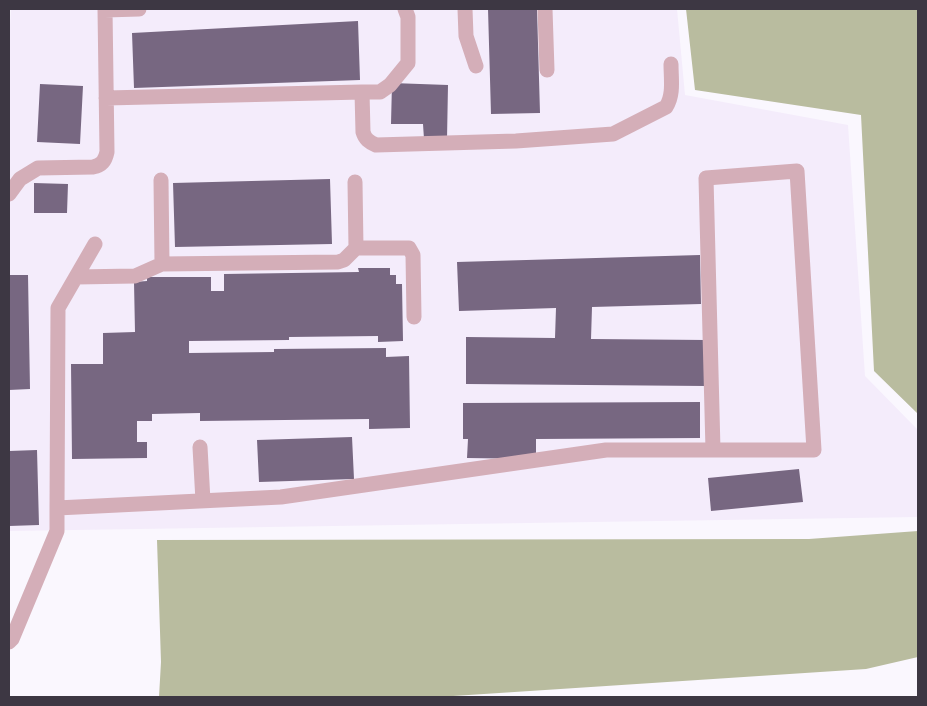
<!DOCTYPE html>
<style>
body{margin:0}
#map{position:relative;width:927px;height:706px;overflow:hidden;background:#faf7fe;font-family:"Sofia Sans Condensed",sans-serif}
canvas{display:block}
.frame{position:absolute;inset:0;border:10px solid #3d3743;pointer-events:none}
</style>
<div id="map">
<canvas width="927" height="706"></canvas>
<div class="frame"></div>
</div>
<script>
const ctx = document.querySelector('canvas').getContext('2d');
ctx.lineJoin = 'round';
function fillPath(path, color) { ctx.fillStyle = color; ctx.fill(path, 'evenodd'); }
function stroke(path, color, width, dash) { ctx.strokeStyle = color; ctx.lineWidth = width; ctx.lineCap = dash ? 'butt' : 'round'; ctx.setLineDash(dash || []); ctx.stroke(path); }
const built = new Path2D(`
 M11,9H677L685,95L848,125L865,376L918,430V517L9,531V41Z`);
const forest = new Path2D(`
 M686,9H918V414L874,371L861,115L695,90Z
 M918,531V657L866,669L438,697H159L161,662L157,540L809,539Z`);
const building = new Path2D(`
 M488,9H537L540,113L491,114Z
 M358,21L360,80L134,88L132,33Z
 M392,83L448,85L447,139H424L423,124H391Z
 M40,84L83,86L80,144L37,142Z
 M330,179L332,244L175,247L173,183Z
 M34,183L68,184L67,213H34Z
 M700,255L701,304L592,307L591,339L706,340V386L466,384V337L555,338L556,308L459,311L457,262Z
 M358,268H390V275H396V284H402L403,341L378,342V336L289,337V340L189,341V353L274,352V349L386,348V357L409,356L410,428L369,429V419L200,421V413L152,414V421H137V442H147V458L72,459L71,364H103V333L135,332L134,282L147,281V277H211V291H224V274L359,272Z
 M9,275H28L30,389L9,390Z
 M700,402V438L536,439V459L467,458L468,439H463V403Z
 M352,437L354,479L259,482L257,440Z
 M37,450L39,525L9,526V451Z
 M799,469L803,502L711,511L708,478Z`);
const minor = new Path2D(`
 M405,9L408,17V63L390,85L380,92H362L363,132C365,139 369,142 376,145L516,141L613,134L666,107C674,95 671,79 671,64
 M465,9L466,36L476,66
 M545,9L547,70
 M105,10L139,9
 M106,98L362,92
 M161,180L162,264
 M355,182L356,248
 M9,194L20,179L38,168L93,167C102,165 105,161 107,152L105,9
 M76,277L135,276L162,264L338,262L344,260L356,248H409L413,255L414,317
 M200,447L203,501
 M57,508L58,308L95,244
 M9,642L12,639L57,531V508L281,497L606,450H814L797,171L706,178L713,450`);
fillPath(built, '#f4ecfb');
fillPath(forest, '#b9bc9f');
fillPath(building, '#776781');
stroke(minor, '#d4aeb8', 15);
</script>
